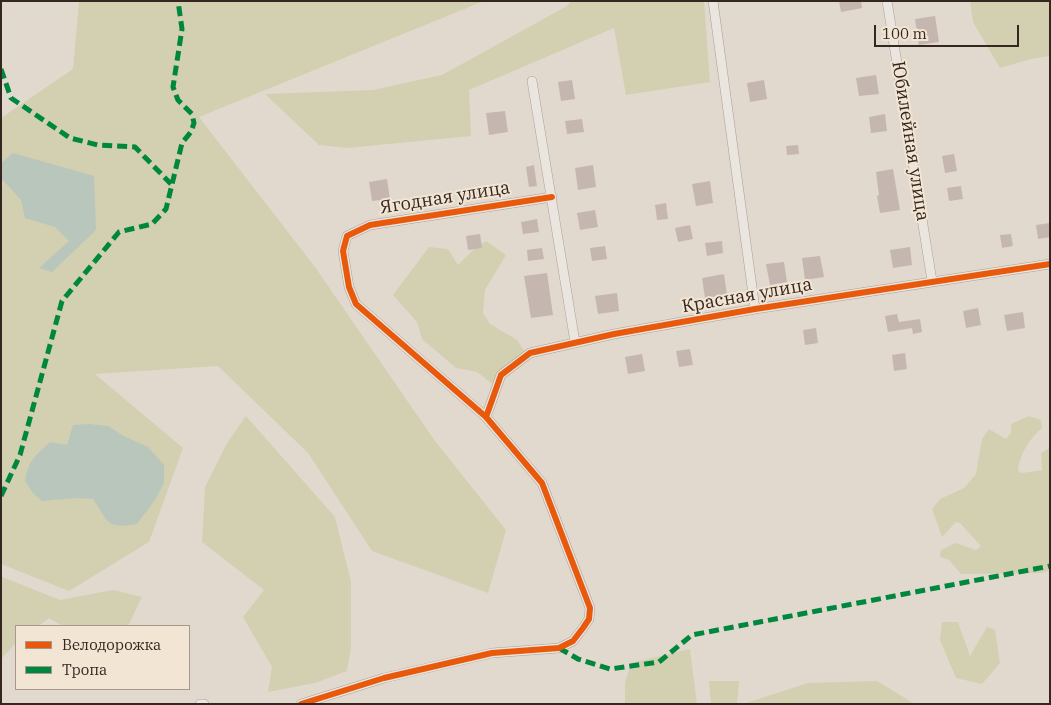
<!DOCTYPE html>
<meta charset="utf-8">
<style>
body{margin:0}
#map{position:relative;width:1051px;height:705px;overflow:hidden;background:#e2d9ce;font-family:"IBM Plex Serif",serif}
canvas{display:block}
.frame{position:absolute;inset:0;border:2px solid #352720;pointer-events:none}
.legend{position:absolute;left:15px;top:625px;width:175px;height:65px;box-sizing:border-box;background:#f2e5d4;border:1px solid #a6998c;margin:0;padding:6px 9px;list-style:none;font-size:15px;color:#352720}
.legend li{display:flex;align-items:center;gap:10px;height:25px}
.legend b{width:25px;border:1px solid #a6998c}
.scale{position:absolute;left:874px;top:25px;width:145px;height:22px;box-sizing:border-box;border:2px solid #352720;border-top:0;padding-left:6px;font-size:15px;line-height:18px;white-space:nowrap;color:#352720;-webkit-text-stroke:4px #f2e5d4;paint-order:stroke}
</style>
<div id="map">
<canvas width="1051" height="705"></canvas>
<div class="frame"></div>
<ul class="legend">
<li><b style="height:6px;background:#e8590c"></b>Велодорожка</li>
<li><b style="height:6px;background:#00873e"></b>Тропа</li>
</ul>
<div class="scale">100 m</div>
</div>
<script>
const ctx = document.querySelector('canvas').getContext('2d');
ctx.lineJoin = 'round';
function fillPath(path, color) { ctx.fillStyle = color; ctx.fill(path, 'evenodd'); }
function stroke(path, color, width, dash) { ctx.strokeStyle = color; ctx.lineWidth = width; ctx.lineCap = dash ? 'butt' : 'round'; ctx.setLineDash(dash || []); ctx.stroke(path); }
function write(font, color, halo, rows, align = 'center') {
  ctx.font = font + ' "IBM Plex Serif",serif'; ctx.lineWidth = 4; ctx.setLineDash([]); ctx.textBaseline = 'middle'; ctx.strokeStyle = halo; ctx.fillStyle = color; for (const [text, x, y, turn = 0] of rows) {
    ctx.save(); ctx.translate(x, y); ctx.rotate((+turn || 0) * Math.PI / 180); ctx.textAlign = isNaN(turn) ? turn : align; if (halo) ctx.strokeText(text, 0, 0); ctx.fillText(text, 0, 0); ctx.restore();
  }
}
const green = new Path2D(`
 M79,1H484L199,117L315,267L435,441L506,530L488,593L372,551L308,453L218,366L95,374L183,448L149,542L69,591L1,564V118L73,69Z
 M571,1H704L710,82L626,95L614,28L469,90L471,136L347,148L319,145L265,94L373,90L442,75L567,6Z
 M970,1H1050V56L1031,59L1000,68L973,22Z
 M486,241L506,255L485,290L483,313L490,324L517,340L525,352L495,386L477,372L456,368L422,339L417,322L393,295L429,247L448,249L458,265L472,251Z
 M246,416L335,517L351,582V647L347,671L315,683L268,692L272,667L243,617L264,590L202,542L205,487L227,443Z
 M1029,416L1041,420L1042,428C1030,438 1019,455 1018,471L1022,473L1042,470L1041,453L1050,448V570L1042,573L961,574L949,560L940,557L941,550L956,543L976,550L981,546L960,523L956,522L942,537L932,509L940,499L964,488L976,474L982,439L989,429L1006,439L1011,433V424Z
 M2,577L60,600L113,590L142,597L128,626H63L49,618L39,626H16V643L1,659Z
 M942,622H958L970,656L987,627L995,630L1000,663L982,684L956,678L940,640Z
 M690,649L697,704H625V683L631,663Z
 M709,681H739L737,704H711Z
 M877,681L915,704H743L808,683Z`);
const water = new Path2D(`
 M13,153L94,176L96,230L52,272L39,268L69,241L55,227L25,218L21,200L1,178V163Z
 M89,424L108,426L124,436L148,447L164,465V483L155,500L137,524C105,529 110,523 93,499L77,498L42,501L33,493L25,481C28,461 35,456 50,442L67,445L73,425Z`);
const building = new Path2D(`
 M839,1H861L862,8L841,12Z
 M935,16L939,42L919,45L915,19Z
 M876,75L879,94L859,96L856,78Z
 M572,80L575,99L561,101L558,82Z
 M764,80L767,99L750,102L747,83Z
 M505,111L508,132L489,135L486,113Z
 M885,114L887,131L871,133L869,117Z
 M582,119L584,132L567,134L565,121Z
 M798,145L799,154L787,155L786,146Z
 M954,154L957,171L945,173L942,156Z
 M534,165L537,186L529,187L526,167Z
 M593,165L596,187L578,190L575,168Z
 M893,169L900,210L880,213L877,196L879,195L876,172Z
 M387,179L390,199L372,201L369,182Z
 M710,181L713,203L696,206L692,184Z
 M961,186L963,199L949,201L947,188Z
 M478,188L480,199L470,200L468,189Z
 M666,203L668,219L657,220L655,205Z
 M595,210L598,227L580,230L577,213Z
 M537,219L539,232L523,234L521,222Z
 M1050,223V237L1038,239L1036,225Z
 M690,225L693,239L678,242L675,228Z
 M480,234L482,248L468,250L466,236Z
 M1011,234L1013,246L1002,248L1000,235Z
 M722,241L723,253L707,256L705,243Z
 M605,246L607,259L592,261L590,248Z
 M910,247L912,265L893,268L890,250Z
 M542,248L544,259L528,261L527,250Z
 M820,256L824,277L805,280L802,258Z
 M784,262L787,282L770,285L766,264Z
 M547,273L553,315L531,318L524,276Z
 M724,274L727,295L705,298L702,278Z
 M617,293L619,311L598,314L595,296Z
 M978,308L981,325L966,328L963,311Z
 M1023,312L1025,328L1007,331L1004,315Z
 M897,314L899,322L920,319L922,332L913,334L912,328L888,332L885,316Z
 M816,328L818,343L805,345L803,330Z
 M690,349L693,365L679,367L676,351Z
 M905,353L907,369L894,371L892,355Z
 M642,354L645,371L628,374L625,357Z`);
const street = new Path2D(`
 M713,1L755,309
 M887,1L932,281
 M532,81L575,342
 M486,417L501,375L530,353L614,334L755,309L1050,264
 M200,704H204
 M301,704L384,678L492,653L559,648L573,641L583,628L589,619L590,608L542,483L486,417L356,304L349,287L343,251L347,236L370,225L552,197`);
const quiet = new Path2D(`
 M1,69L11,98L70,138L98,145L135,147L171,184
 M1,496L20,455L62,301L119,232L152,224L166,209L182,143L191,132L194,123L192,114L178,100L173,87L182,29L178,1
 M559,648L578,659L610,669L659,662L692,635L1050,566`);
const cycleway = new Path2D(`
 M486,417L501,375L530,353L614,334L755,309L1050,264
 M301,704L384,678L492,653L559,648L573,641L583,628L589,619L590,608L542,483L486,417L356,304L349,287L343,251L347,236L370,225L552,197`);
const streetNames = [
 ["Юбилейная улица",910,141,81],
 ["Ягодная улица",445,198,-9],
 ["Красная улица",747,296,-10]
];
fillPath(green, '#d3cfb1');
fillPath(water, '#b9c6bc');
fillPath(building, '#c5b7af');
stroke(street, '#a79f97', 10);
stroke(street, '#eae5df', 9);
stroke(quiet, '#00873e', 5, [10, 5]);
stroke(cycleway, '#e8590c', 6);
write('18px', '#352720', '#f2e5d4', streetNames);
</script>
